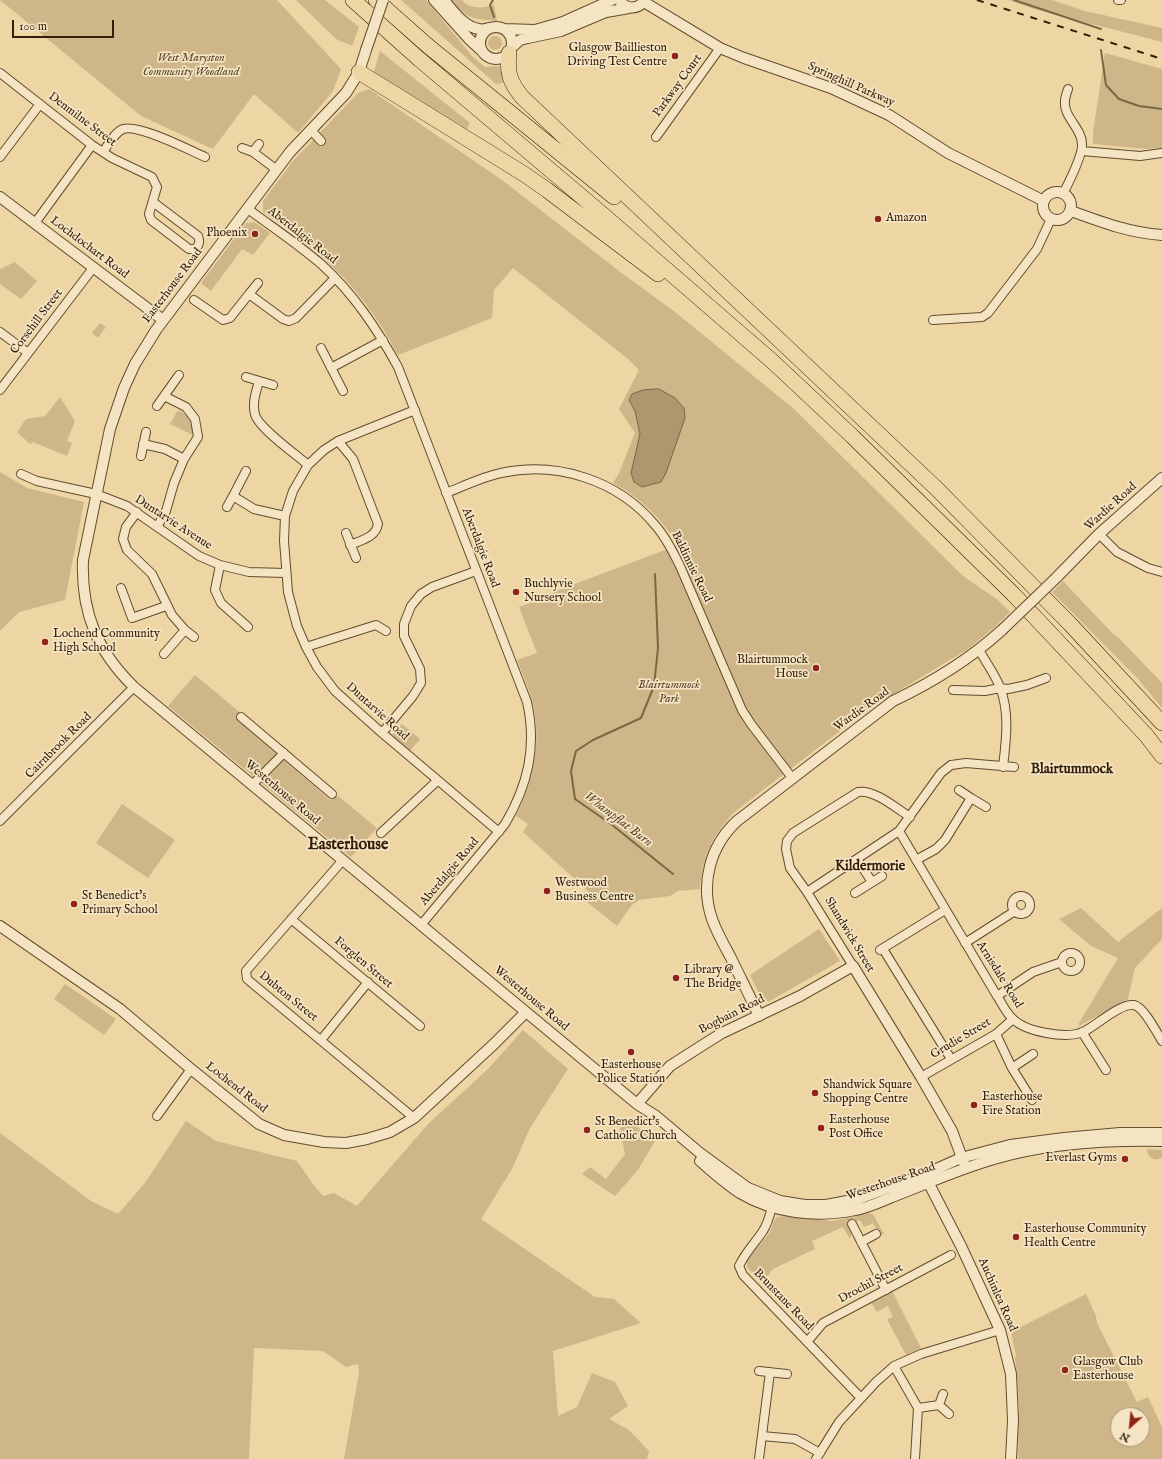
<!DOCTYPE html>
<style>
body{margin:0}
#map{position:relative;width:1162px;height:1459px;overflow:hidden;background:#eed5a4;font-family:"IM FELL English",serif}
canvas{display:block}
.north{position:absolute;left:1110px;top:1407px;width:40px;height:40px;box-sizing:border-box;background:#f4e4c4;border:1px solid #a69578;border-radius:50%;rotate:207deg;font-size:11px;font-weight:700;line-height:16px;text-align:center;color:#321e07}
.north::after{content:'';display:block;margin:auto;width:14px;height:18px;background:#8f2418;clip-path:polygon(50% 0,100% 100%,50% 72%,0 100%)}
.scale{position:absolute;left:12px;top:20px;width:102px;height:18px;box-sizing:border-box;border:2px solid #321e07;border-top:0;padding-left:5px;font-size:12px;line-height:14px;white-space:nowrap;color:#321e07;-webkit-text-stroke:3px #f4e4c4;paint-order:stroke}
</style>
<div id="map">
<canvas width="1162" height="1459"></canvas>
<div class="north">N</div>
<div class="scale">100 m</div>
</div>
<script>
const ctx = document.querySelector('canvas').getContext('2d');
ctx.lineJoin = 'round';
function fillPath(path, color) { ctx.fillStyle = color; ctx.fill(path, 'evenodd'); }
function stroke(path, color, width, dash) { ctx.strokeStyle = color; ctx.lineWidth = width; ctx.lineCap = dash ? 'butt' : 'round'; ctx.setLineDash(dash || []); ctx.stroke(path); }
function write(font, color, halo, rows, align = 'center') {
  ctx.font = font + ' "IM FELL English",serif'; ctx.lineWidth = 3.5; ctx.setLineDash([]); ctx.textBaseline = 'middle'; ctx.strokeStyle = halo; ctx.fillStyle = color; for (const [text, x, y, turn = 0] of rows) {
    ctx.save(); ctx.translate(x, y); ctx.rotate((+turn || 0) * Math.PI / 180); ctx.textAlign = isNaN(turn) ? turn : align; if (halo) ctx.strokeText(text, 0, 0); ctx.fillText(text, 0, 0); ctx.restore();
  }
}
const green = new Path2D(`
 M0,0H277L341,69L333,91L298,133L254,94L213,149L141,116Z
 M296,0H325L359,27L352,46L336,39Z
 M401,0H426L473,57L485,67L500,66L503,83L496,84Z
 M451,0H462C470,10 483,8 494,5L497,21C474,19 466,19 451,0Z
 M1008,0H1052L1085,11L1162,28V42L1034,9Z
 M488 43a7 7 0 1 1 14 0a7 7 0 1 1-14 0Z
 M380,51L470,123L467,129L374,72Z
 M1105,53L1162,69V148L1146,149L1093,144V132Z
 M369,89L502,180L619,271L675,312L794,409L963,576L998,600L1010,612L995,627L968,649L870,708L737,810C714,831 702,857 700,889L678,891L670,896L639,900L631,906L617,926L586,901L591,894L523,832L528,824L516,816C534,780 542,740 532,700C528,687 522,673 517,660L537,653L519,607L543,598V596L678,545C662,519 640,497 613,483L619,473L635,433L619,409L639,370L628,359L513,268L494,290L492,318L398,355C379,319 355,286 324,259C305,242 284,227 263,212V201L293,161L358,93Z
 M254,222L270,233L253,255L242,249L211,291L201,283L246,223Z
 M15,262L37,281L21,299L0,284V269Z
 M100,323L106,327L98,338L92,333Z
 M60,397L75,421L67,441L72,443L67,456L33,442L30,444L17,432L26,419L45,416Z
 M178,410C188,414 194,424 193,435L170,424Z
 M0,472L27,488L84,502L65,600L19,612L0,631Z
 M1063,581L1113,634L1118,637L1162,683V708L1138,679L1052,592Z
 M195,675L242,714L237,719L330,800L338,796L377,828L351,857L168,706Z
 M402,724L420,739L410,751L392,735Z
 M122,804L175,840L148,878L96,843Z
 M1081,908L1118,942L1162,908V939L1135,968L1128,999L1079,1026V1023L1118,958L1091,946L1059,919Z
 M819,929L840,961L768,1002L762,999L750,975Z
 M65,984L116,1019L104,1035L54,999Z
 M523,1030L568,1069L530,1128L512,1169L481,1219L595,1297L614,1299L641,1323L553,1351L558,1416L577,1407L592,1373L615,1382L628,1406L609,1419L629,1430L649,1451L647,1459H344L359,1372L358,1364L346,1367L323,1351L254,1348L249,1459H0V1133L91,1201L118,1214L145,1183L186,1121L216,1141L297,1161L313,1184L323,1196L334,1193L357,1206L428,1124L488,1069Z
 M628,1119L655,1141L638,1170L615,1196L582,1174L590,1167L606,1179L625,1154L620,1128Z
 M1147,1149L1162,1150V1158C1153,1161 1148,1158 1147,1149Z
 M868,1213L873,1214L884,1234L880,1236L873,1223L864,1227L860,1220L847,1225L851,1234L850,1239L843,1227L812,1241L815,1249L773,1269L762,1283L747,1267V1261L770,1232L774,1221L777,1217L786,1216L833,1221Z
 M892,1291L921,1348L906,1355L887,1319L893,1317L888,1306L877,1312L871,1302Z
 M1086,1294L1096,1316L1097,1323L1137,1402L1148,1397L1162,1427V1459H1018L1019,1408L1018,1385L1015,1358L1016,1356L1011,1332ZM1118,1415H1142V1439H1118Z`);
const water = new Path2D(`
 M659,389L675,398L684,408L685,418L666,473L661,482L642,487L634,482L631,473L640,434L635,411L629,400L632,394L643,390Z`);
const stream = new Path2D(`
 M493,0L490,5L494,17
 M1014,0L1101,29
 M1101,50L1106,85L1119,99L1139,106L1162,109
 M655,574L658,648L654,686L641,718L593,740L576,751L571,771L575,799L611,824L673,874`);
const minor = new Path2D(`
 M1118,0H1121
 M0,73L92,145L112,158L152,177L157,187L149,214L151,220L189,249H195C200,245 200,241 198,236L153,202
 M311,130L321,141
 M656,137L720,48
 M242,148L253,152L277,170
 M1082,151L1140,156L1162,153
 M103,152C108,145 115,132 123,129C139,124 189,150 205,157
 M253,152L259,144
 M0,157L40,104
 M1063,194C1069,182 1083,155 1082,144C1082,128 1063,117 1065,101C1065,97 1067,92 1068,89
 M248,209C272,227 298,244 321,264C354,294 377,329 398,367L527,702C537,747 528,785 505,824L421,925
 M35,223L92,145
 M249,294L258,283
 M194,300L223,320L230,318L249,294L283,319L289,321L296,318L335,278
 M933,320L982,317L988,313L1037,249L1051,219
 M0,332L28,353
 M321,348L343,391
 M331,368L383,340
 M246,377L273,385
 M259,381C256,392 252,403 255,414C257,427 297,455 308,465
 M0,390L93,268
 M157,406L179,375
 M415,410L338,441L324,450L308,465L293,491L285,516L284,541L288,592L297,626L306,647L317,667L335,691L382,733L499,832
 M338,441L353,459L378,524C376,537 362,540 350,545
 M143,444L165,449L184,459
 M141,456L146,432
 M246,471L233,496L254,509L285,516
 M21,474L37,481L96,494L127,506L199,556L220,565L249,572L286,573
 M446,493C464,486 482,477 501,473C557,461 618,480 655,525C666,537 673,552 680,566L742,710L751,724L793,779
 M227,507L233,496
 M137,512L126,527L123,539L127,550L152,574L172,615L185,630L194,637
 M157,527L166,511L174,483L184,459L198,437L195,419L186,407L164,396
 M346,533L356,558
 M1099,534L1117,552L1148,568L1162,572
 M220,565L215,590L221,603L248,627
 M121,588L132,618L166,606
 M306,647L376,625L386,631
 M979,650C986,662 995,675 1000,687C1010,713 1006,741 1003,767
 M164,654L185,630
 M953,690L985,691L1000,688L1008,689L1027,685L1046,678
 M241,717L332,794
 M382,733L413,696L421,683L420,669L404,636V624L411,606L421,594L432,587L476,571
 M252,785L284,753
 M959,790L971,798
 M0,821L134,687
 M899,831L997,996C1002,1003 1006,1013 1013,1019C1026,1032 1066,1039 1083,1032C1096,1026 1120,1003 1134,1005C1144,1007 1157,1033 1162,1041
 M381,833L437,781
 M857,859L872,882
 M343,860L246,971L247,979L414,1118
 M916,860L936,849L945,840L971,798L986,807
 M807,892L899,831L941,773L951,765L966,763L1014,767
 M855,893L882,876
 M1012 905a9 9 0 1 1 18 0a9 9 0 1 1-18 0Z
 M291,919L420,1026
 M965,943L1015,911
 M883,949L951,1059
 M880,950L945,910
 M1062 962a9 9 0 1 1 18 0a9 9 0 1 1-18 0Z
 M853,966L807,892L790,868L786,849L787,841L793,833L858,792C874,789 896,808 910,817
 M997,996L1033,972L1062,962
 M1082,1032L1106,1070
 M996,1034L1012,1068L1032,1100
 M321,1040L368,982
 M1012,1068L1033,1054
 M921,1077L996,1034L1013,1019
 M157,1116L191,1069
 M772,1207C770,1215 768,1223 763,1231C755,1243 745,1253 739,1266L743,1275L861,1398
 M852,1224L886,1290
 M861,1242L876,1234
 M807,1342L823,1323L951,1255
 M894,1366L918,1408L915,1459
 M759,1371L787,1374
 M943,1394L939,1405L949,1414
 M918,1408L939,1405
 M762,1436L795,1439L820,1453
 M759,1459L770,1372
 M816,1459L839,1422L876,1382L894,1366L921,1354L1000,1330`);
const tertiary = new Path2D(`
 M434,0L469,39L482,51
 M444,0C453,11 464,27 479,29C482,30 486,29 489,28
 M619,0C626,10 638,10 645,0
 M644,2L720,48L744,58L831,88L889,115L948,153L1044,201
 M480 43a16 16 0 1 1 32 0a16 16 0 1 1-32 0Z
 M504,29L535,30L563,22L612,0
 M511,48L520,40L528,38L561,31L606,12L629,8
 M366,50L359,72L346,93L290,152L156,330L135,364L124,388L110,429L83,560C81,612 97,651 134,687L637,1104L656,1116L700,1153L748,1188L780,1201L805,1205H826L858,1199L925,1174L961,1158L1010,1145L1064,1138L1120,1133H1162
 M1043 206a14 14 0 1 1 28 0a14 14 0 1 1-28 0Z
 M0,197L163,320
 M1071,211C1101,222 1130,233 1162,235
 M1056,578L1099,534L1162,478
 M0,926L120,1009L191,1069L259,1124L284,1135L324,1142L346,1143L367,1139L390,1132L414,1118L494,1044L526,1012
 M759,1016C750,996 740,977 731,958C724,945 717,933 712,919C700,884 710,846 737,821L893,701C933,682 969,660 1002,630
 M637,1104L670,1066L706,1043L722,1033L800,996L853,966L921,1077L952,1131L964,1163
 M700,1161C713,1172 726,1184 740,1193C773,1213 817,1218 855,1210C867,1208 880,1202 892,1197C926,1184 959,1169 994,1159C1048,1143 1106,1140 1162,1141
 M926,1178L961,1246L1000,1330L1011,1374L1013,1420L1011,1459`);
const motorway = new Path2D(`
 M353,0L419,59L601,213L772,361L852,436L1014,595L1146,735L1162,756
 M376,0L428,46L614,197
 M509,53C507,72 509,81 522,97L937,489L1070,624L1162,723
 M359,72L524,174L547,190L658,274`);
const rail = new Path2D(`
 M977,0L1162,59`);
const tertiaryBridge = new Path2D(`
 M366,50L383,0
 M1002,630L1056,578`);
const markers = [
 [675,56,4,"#8f2418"],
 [878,219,4,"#8f2418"],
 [255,234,4,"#8f2418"],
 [516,592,4,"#8f2418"],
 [45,642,4,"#8f2418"],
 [816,668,4,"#8f2418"],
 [547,891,4,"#8f2418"],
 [74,904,4,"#8f2418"],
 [676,978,4,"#8f2418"],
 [631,1052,4,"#8f2418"],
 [815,1093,4,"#8f2418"],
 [974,1105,4,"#8f2418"],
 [821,1128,4,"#8f2418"],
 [587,1130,4,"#8f2418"],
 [1125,1159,4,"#8f2418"],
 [1016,1237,4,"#8f2418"],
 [1065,1370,4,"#8f2418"]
];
const poiNames = [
 ["Glasgow Baillieston",667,49,"right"],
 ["Driving Test Centre",667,63,"right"],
 ["Amazon",886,219],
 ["Phoenix",247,234,"right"],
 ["Buchlyvie",524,585],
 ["Nursery School",524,599],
 ["Lochend Community",53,635],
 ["High School",53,649],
 ["Blairtummock",808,661,"right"],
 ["House",808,675,"right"],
 ["Westwood",555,884],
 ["Business Centre",555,898],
 ["St Benedict's",82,897],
 ["Primary School",82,911],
 ["Library @",684,971],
 ["The Bridge",684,985],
 ["Easterhouse",631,1066,"center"],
 ["Police Station",631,1080,"center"],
 ["Shandwick Square",823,1086],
 ["Shopping Centre",823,1100],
 ["Easterhouse",982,1098],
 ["Fire Station",982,1112],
 ["Easterhouse",829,1121],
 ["Post Office",829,1135],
 ["St Benedict's",595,1123],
 ["Catholic Church",595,1137],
 ["Everlast Gyms",1117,1159,"right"],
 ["Easterhouse Community",1024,1230],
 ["Health Centre",1024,1244],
 ["Glasgow Club",1073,1363],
 ["Easterhouse",1073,1377]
];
const parkNames = [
 ["West Maryston",191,59],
 ["Community Woodland",191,73],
 ["Blairtummock",669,686],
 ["Park",669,700]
];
const streetNames = [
 ["Springhill Parkway",851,85,24],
 ["Parkway Court",678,86,-54],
 ["Denmilne Street",82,120,37],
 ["Aberdalgie Road",302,236,38],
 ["Lochdochart Road",89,248,37],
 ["Easterhouse Road",173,286,-53],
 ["Corsehill Street",37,322,-53],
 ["Wardie Road",1111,507,-42],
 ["Duntarvie Avenue",173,523,33],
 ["Aberdalgie Road",480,548,69],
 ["Baldinnie Road",691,567,64],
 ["Wardie Road",862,710,-36],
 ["Duntarvie Road",377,712,42],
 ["Cairnbrook Road",59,746,-45],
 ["Westerhouse Road",282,793,40],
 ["Aberdalgie Road",450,872,-50],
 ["Shandwick Street",849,935,59],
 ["Forglen Street",363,963,40],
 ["Arnisdale Road",999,975,58],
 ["Dubton Street",288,997,39],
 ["Westerhouse Road",531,999,40],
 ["Bogbain Road",732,1015,-27],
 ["Grudie Street",961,1039,-31],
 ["Lochend Road",236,1088,38],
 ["Westerhouse Road",891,1182,-19],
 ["Drochil Street",871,1284,-28],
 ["Auchinlea Road",997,1295,66],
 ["Brunstane Road",783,1300,46]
];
const waterNames = [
 ["Whampflat Burn",618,820,37]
];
const quarterNames = [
 ["Blairtummock",1072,770],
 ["Kildermorie",870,867]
];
const districtNames = [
 ["Easterhouse",348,846]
];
fillPath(green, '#ceb689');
fillPath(water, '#ae976f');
stroke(water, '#7c6745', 1);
stroke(stream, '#7c6745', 2);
stroke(minor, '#614c2e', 10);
stroke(tertiary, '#614c2e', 12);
stroke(motorway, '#321e07', 16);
stroke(minor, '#f4e4c4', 8);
stroke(tertiary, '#f4e4c4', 10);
stroke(motorway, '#eed5a4', 15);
stroke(rail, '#321e07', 2, [7, 7]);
stroke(tertiaryBridge, '#614c2e', 12, []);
stroke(tertiaryBridge, '#f4e4c4', 10);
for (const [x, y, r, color] of markers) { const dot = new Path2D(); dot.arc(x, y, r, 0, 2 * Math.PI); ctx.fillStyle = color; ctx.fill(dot); stroke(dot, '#f4e4c4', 1.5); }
write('12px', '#321e07', '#f4e4c4', poiNames, 'left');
write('italic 12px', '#594428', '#f4e4c4', parkNames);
write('12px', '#321e07', '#f4e4c4', streetNames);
write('italic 13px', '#5d482b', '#f4e4c4', waterNames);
write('bold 14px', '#321e07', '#f4e4c4', quarterNames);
write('bold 16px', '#321e07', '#f4e4c4', districtNames);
</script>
